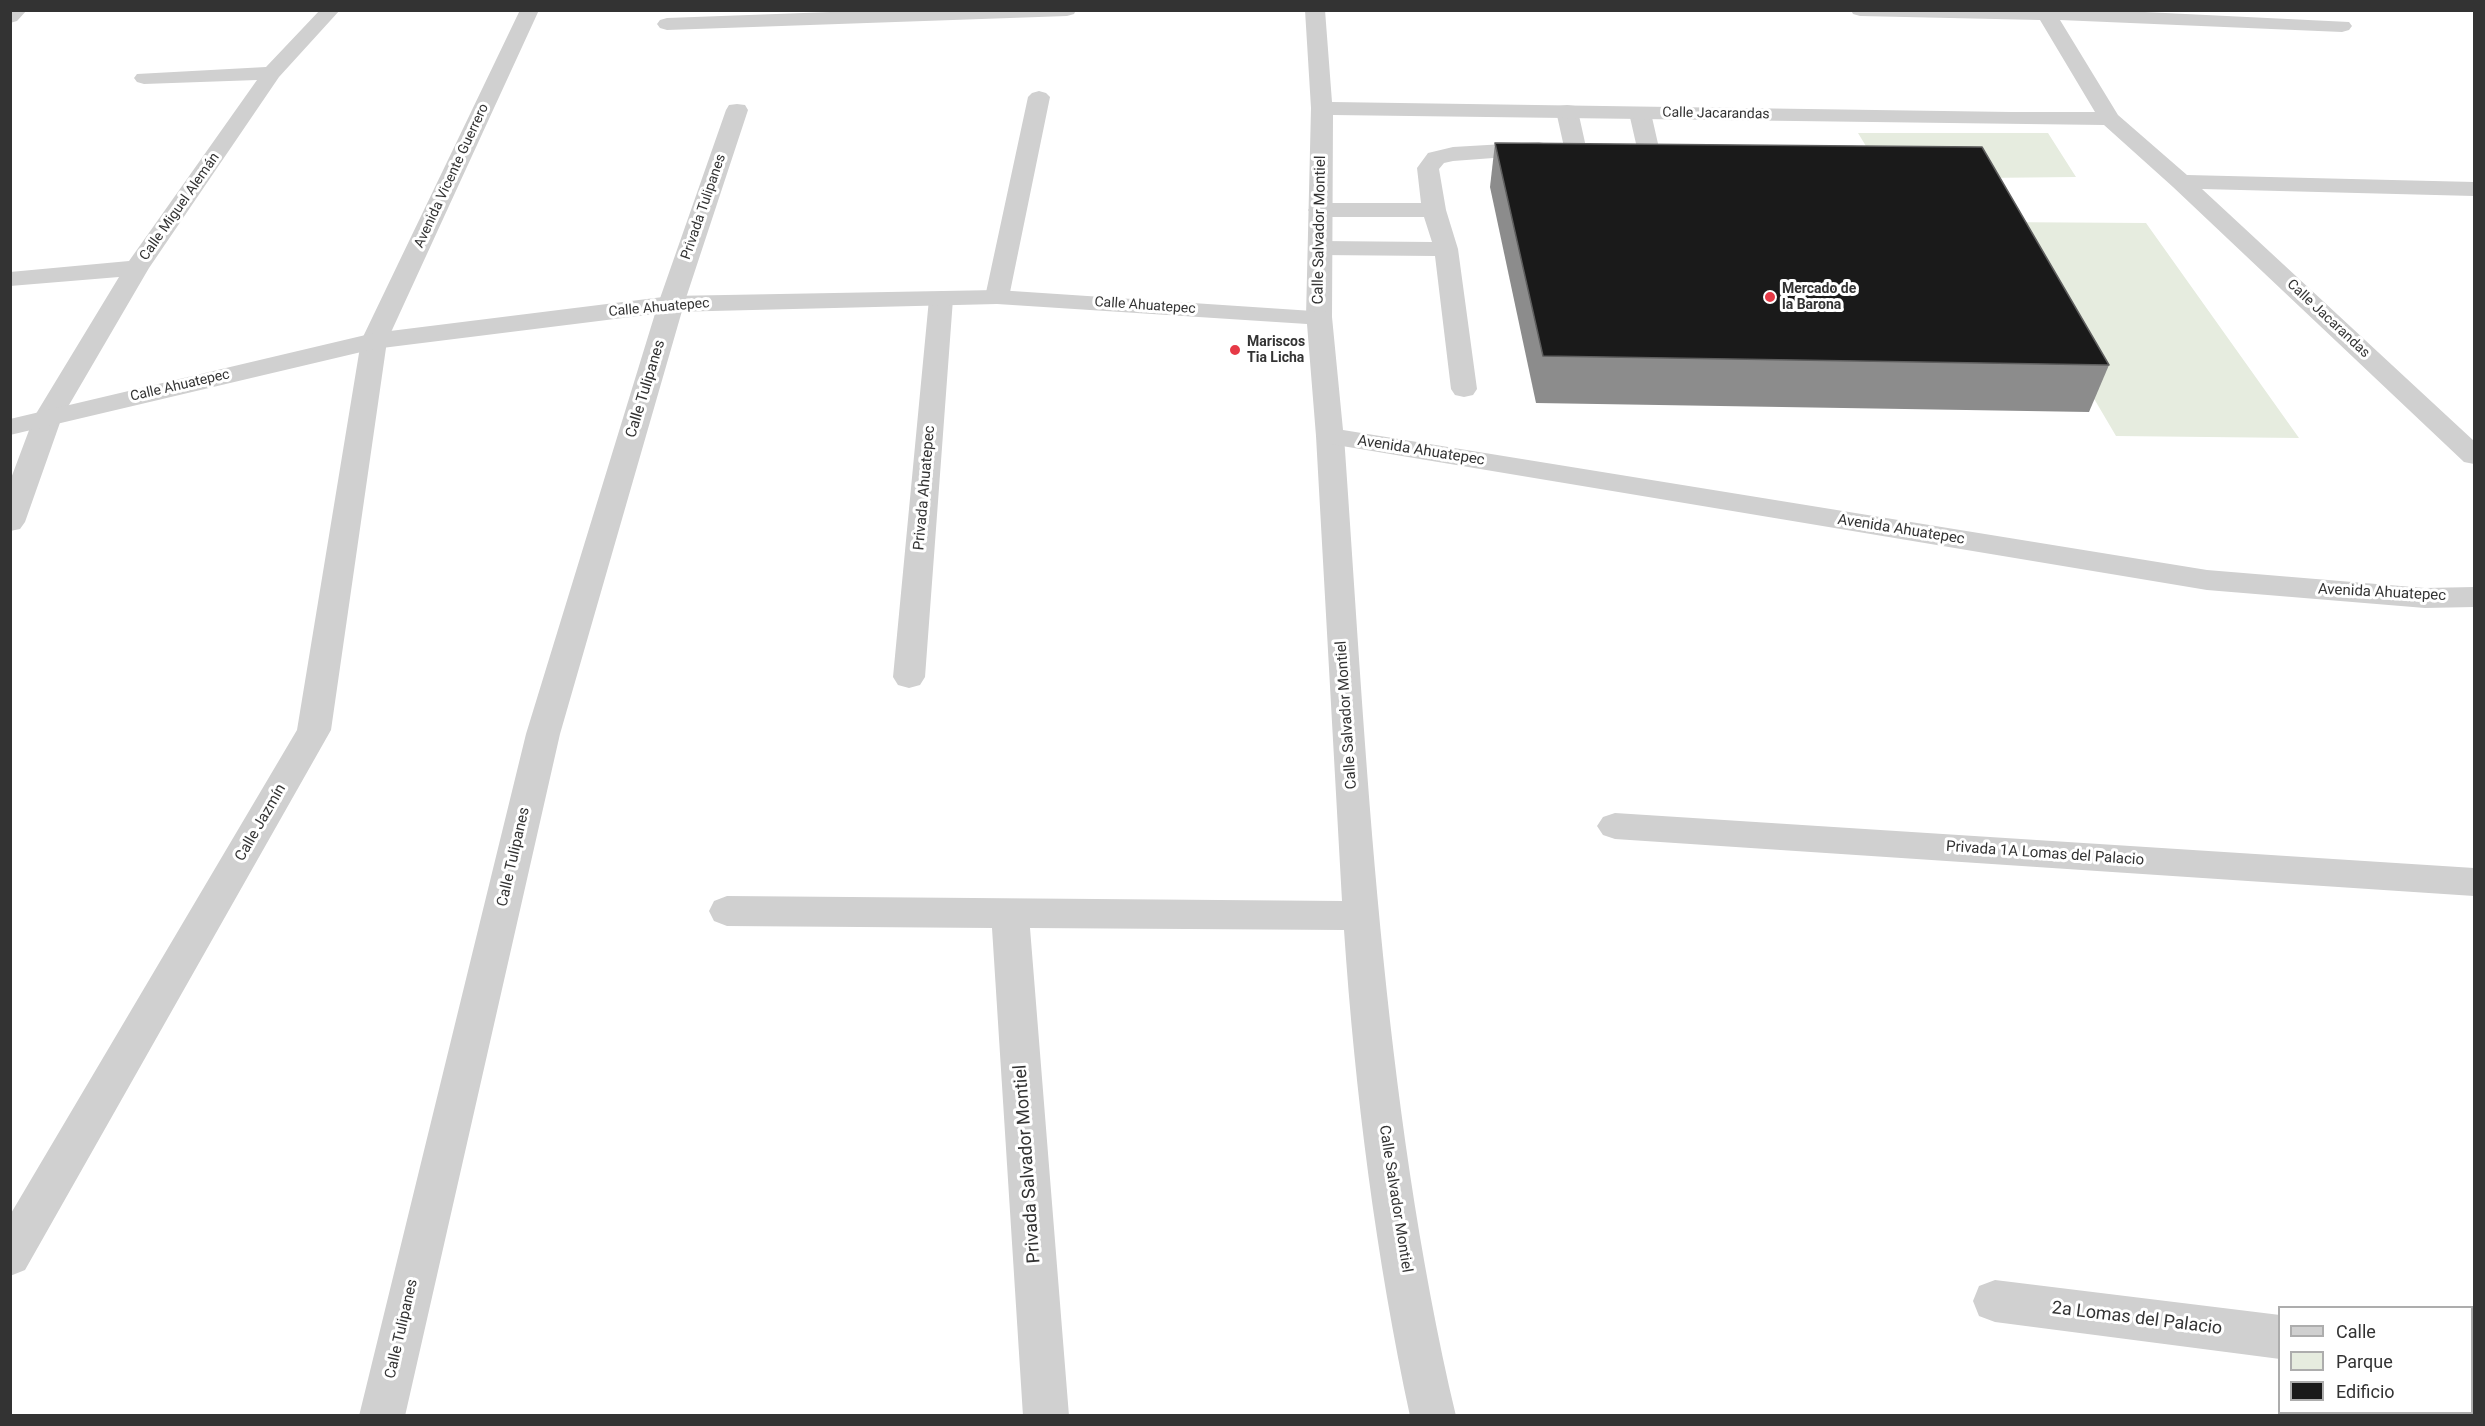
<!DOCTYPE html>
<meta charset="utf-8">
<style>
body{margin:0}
#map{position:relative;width:2485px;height:1426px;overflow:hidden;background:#fff;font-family:Roboto,sans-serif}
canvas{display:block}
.frame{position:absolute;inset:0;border:12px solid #333;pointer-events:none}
.legend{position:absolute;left:2278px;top:1306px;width:195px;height:108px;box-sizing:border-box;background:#fff;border:2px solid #adadad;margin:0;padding:8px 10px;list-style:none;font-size:18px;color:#333}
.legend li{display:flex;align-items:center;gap:12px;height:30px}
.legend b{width:30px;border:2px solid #adadad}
</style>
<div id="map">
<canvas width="2485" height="1426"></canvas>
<div class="frame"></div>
<ul class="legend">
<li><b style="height:8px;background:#d0d0d0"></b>Calle</li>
<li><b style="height:16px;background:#e6ecdf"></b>Parque</li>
<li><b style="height:16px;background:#1a1a1a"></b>Edificio</li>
</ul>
</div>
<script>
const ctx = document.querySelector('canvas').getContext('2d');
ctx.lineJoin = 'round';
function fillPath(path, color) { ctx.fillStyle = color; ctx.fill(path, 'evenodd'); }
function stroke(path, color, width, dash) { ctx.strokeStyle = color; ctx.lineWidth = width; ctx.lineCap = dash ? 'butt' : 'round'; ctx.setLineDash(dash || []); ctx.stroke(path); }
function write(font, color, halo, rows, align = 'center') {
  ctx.font = font + ' Roboto,sans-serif'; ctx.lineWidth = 6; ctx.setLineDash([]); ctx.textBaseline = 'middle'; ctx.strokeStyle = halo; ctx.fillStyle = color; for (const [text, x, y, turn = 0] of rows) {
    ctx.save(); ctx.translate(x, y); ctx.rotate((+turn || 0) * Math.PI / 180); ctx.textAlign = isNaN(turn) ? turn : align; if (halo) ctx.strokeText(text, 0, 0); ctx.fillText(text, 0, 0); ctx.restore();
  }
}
const green = new Path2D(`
 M1858,133H2048L2076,177L1886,179Z
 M1990,222L2146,223L2299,438L2116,436Z`);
const service = new Path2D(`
 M1567,105L1575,106L1578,111L1586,147L1583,152L1575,154L1567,152L1564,147L1556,111L1559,106Z
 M1640,107L1648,108L1651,113L1659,148L1656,153L1648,155L1640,153L1637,148L1629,113L1632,108Z
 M1539,142L1547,144L1550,149L1547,154L1453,161L1444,163L1439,169L1446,210L1458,249L1477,389L1473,395L1464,397L1455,395L1451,389L1435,256L1320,255L1312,253L1308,248L1312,243L1320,241L1432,242L1424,217H1320L1312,215L1308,210L1312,205L1320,203H1421L1417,168L1428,153L1453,147Z`);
const minor = new Path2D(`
 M10,10H27L17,21L10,23Z
 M320,10H340L279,77L149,268L62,417L25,522L20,529L10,531V481L34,417L119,277L10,286V272L129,261L257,80L144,84L137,82L134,78L137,74L266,67Z
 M520,10H539L387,341L331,730L25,1270L10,1276V1215L297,730L361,341Z
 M885,10H1076L1074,14L1067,16L667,30L660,28L657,24L660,20L667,18Z
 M1305,10H1325L1332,102L2011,112H2095L2040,20L1860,16L1853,14L1851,10H2104L2349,22L2352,26L2349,30L2342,32L2060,20L2118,115L2187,175L2474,182V196L2202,189L2474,441V464L2464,462L2173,187L2104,125L1333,115L1332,317L1328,322L1319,325L1310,322L1306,317L1311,108Z
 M1039,91L1046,93L1050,97L1009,297L1006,302L997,304L988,302L985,297L1028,97L1032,93Z
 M737,104L745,105L748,110L684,304L560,734L405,1416H359L526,734L658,304L726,110L729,105Z
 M941,292L950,294L953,299L925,677L920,685L909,688L898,685L893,677L929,299L932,294Z
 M1330,428L1340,430L1344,436C1367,763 1381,1095 1456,1416H1410C1376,1257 1355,1093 1344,930L1030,928L1069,1416H1023L992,928L727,926L714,921L709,911L714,901L727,896L1342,901L1316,436L1320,430Z
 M1615,813L2474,868V896L1615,839L1603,835L1597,826L1603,817Z
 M1995,1280L2280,1315V1359L1995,1322L1979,1316L1973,1301L1979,1286Z
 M2472,1340H2474V1384H2472Z`);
const tertiary = new Path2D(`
 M997,290L1328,312L1332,317L1343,430L2207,570L2425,588L2474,587V607L2425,608L2207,590L1330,444L1320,442L1316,436L1307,324L997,304L671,312L374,349L10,435V419L374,333L671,296Z`);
const wall = new Path2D(`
 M1495,143L2109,365L2089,412L1536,403L1490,187Z`);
const building = new Path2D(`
 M1495,143L1982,147L2109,365L1543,356Z`);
const markers = [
 [1770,297,6,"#e63946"],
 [1235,350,6,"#e63946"]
];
const farStreetnames = [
 ["Calle Jacarandas",1716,114,1],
 ["Avenida Vicente Guerrero",452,176,-65],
 ["Calle Miguel Alemán",180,207,-55],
 ["Privada Tulipanes",704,207,-71],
 ["Calle Ahuatepec",1145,306,4],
 ["Calle Ahuatepec",659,308,-5],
 ["Calle Jacarandas",2328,319,43],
 ["Calle Ahuatepec",180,386,-13]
];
const farPoinames = [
 ["Mercado de",1782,289],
 ["la Barona",1782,305],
 ["Mariscos",1247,342],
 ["Tia Licha",1247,358]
];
const streetNames = [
 ["Calle Salvador Montiel",1320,230,-89],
 ["Calle Tulipanes",646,389,-73],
 ["Avenida Ahuatepec",1421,451,9],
 ["Privada Ahuatepec",925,488,-85],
 ["Avenida Ahuatepec",1901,530,9],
 ["Avenida Ahuatepec",2382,593,3],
 ["Calle Salvador Montiel",1347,715,-94],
 ["Calle Jazmín",261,823,-60],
 ["Privada 1A Lomas del Palacio",2045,854,4],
 ["Calle Tulipanes",514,857,-77],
 ["Calle Salvador Montiel",1395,1199,81],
 ["Calle Tulipanes",402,1329,-77]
];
const nearStreetnames = [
 ["Privada Salvador Montiel",1028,1164,-94],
 ["2a Lomas del Palacio",2137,1319,7]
];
fillPath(green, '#e6ecdf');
fillPath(service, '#d0d0d0');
fillPath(minor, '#d0d0d0');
fillPath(tertiary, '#d0d0d0');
fillPath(wall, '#8c8c8c');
fillPath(building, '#1a1a1a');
stroke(building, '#5f5f5f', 1.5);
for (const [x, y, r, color] of markers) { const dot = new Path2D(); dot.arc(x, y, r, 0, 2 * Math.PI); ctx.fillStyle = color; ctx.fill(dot); stroke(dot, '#fff', 2); }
write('14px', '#333', '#fff', farStreetnames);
write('bold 14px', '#333', '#fff', farPoinames, 'left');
write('15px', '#333', '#fff', streetNames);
write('18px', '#333', '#fff', nearStreetnames);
</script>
